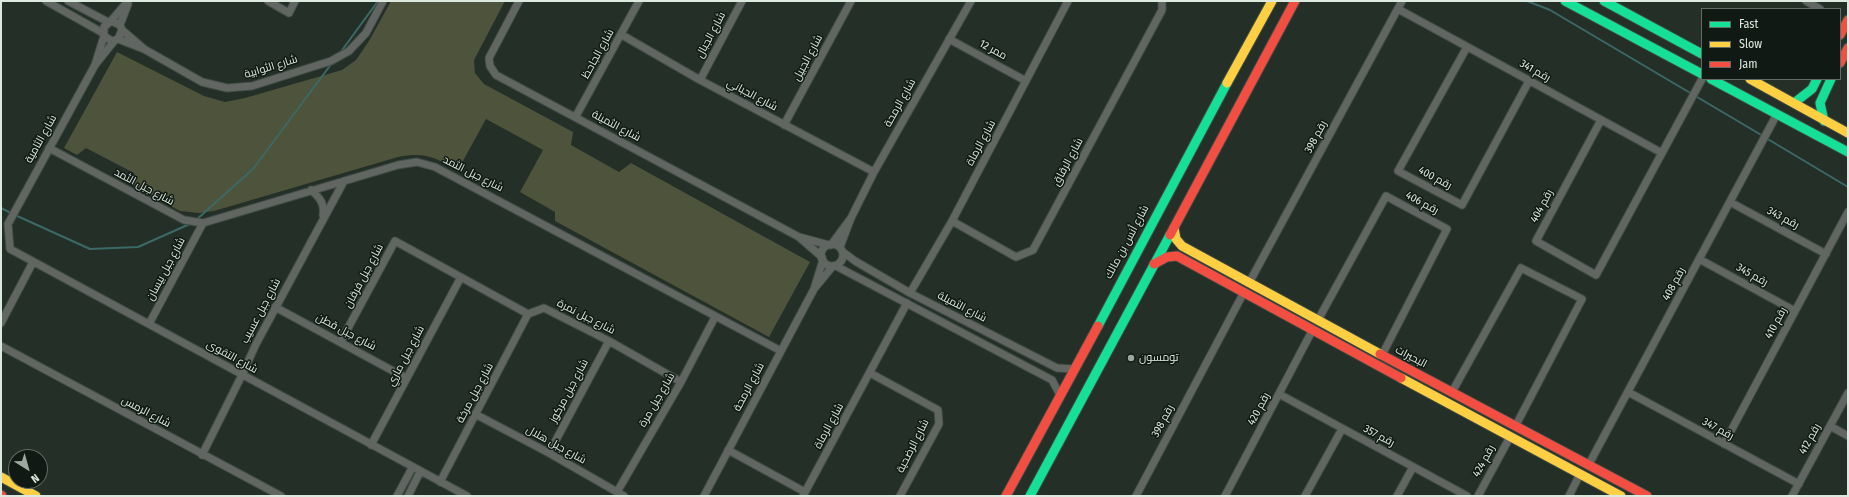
<!DOCTYPE html>
<meta charset="utf-8">
<style>
body{margin:0}
#map{position:relative;width:1849px;height:497px;overflow:hidden;background:#232f27;font-family:"Fira Sans Condensed",sans-serif}
canvas{display:block}
.frame{position:absolute;inset:0;border:2px solid #dce9df;pointer-events:none}
.legend{position:absolute;left:1701px;top:8px;width:140px;height:72px;box-sizing:border-box;background:#101913;border:1px solid #626c65;margin:0;padding:5px 7px;list-style:none;font-size:12px;color:#dce9df}
.legend li{display:flex;align-items:center;gap:8px;height:20px}
.legend b{width:20px;border:1px solid #626c65}
.north{position:absolute;left:8px;top:449px;width:40px;height:40px;box-sizing:border-box;background:#101913;border:1px solid #626c65;border-radius:50%;rotate:143deg;font-size:11px;font-weight:700;line-height:16px;text-align:center;color:#dce9df}
.north::after{content:'';display:block;margin:auto;width:14px;height:18px;background:#9ba89f;clip-path:polygon(50% 0,100% 100%,50% 72%,0 100%)}
</style>
<div id="map">
<canvas width="1849" height="497"></canvas>
<div class="frame"></div>
<ul class="legend">
<li><b style="height:5px;background:#16e098"></b>Fast</li>
<li><b style="height:5px;background:#ffcf43"></b>Slow</li>
<li><b style="height:5px;background:#f24e42"></b>Jam</li>
</ul>
<div class="north">N</div>
</div>
<script>
const ctx = document.querySelector('canvas').getContext('2d');
ctx.lineJoin = 'round';
function fillPath(path, color) { ctx.fillStyle = color; ctx.fill(path, 'evenodd'); }
function stroke(path, color, width, dash) { ctx.strokeStyle = color; ctx.lineWidth = width; ctx.lineCap = dash ? 'butt' : 'round'; ctx.setLineDash(dash || []); ctx.stroke(path); }
function write(font, color, halo, rows, align = 'center') {
  ctx.font = font + ' "Fira Sans Condensed",Cairo,sans-serif'; ctx.lineWidth = 3; ctx.setLineDash([]); ctx.textBaseline = 'middle'; ctx.strokeStyle = halo; ctx.fillStyle = color; for (const [text, x, y, turn = 0] of rows) {
    ctx.save(); ctx.translate(x, y); ctx.rotate((+turn || 0) * Math.PI / 180); ctx.textAlign = isNaN(turn) ? turn : align; if (halo) ctx.strokeText(text, 0, 0); ctx.fillText(text, 0, 0); ctx.restore();
  }
}
const green = new Path2D(`
 M391,1H505L474,60L475,73L484,84L573,132L571,145L619,172L631,163L810,262L769,337L555,221V212L520,192L543,150L486,119L458,170C433,157 426,152 398,157L214,211L199,213L180,211L132,185L134,173L86,148L77,155L64,148L117,52L204,96L225,102L245,98L342,70L356,60L369,41Z`);
const stream = new Path2D(`
 M1527,1L1550,10L1763,136
 M340,53L378,1
 M1766,138L1848,187
 M1,208L11,213
 M15,215L90,249L138,247L192,223
 M196,220L253,169L332,63`);
const street = new Path2D(`
 M46,1L103,33
 M68,1L108,22
 M268,1L289,13L295,1
 M519,1L489,58L490,66L496,75L799,237
 M1806,1L1820,9
 M1398,9L1662,153
 M111,21L120,25L122,30L118,39L112,41L104,36V27L111,21L128,1
 M120,25L128,4
 M622,35L700,80L874,172
 M104,36L95,65L115,40
 M118,39L144,49L122,30
 M949,39L1026,81
 M1467,47L1398,171L1462,205L1529,81
 M144,49L202,82L227,88L252,86L331,61L349,51L366,33L383,1
 M95,65L8,224L10,249L467,496
 M700,80L742,1
 M576,116L639,1
 M1601,120L1536,241L1596,275L1702,79
 M784,125L851,1
 M49,148L184,220L203,223L398,165L417,162L435,167L781,351
 M311,190C320,198 325,204 323,215
 M1730,202L1826,254
 M851,218L874,172L971,1
 M952,221L1016,257L1033,250L1162,10V1
 M821 255a11 11 0 1 1 22 0a11 11 0 1 1-22 0Z
 M831,245L851,218L840,247
 M843,252L855,261L910,293L1057,368L1075,369
 M822,257L799,237L829,245
 M1699,259L1795,311
 M823,260L814,289L833,266
 M836,266L1052,380L1060,395
 M1249,283L1402,1
 M910,293L952,221L1068,1
 M275,307L406,378
 M1318,320L1386,196L1447,229L1382,355
 M1,323L33,262
 M149,324L203,223
 M341,341L395,241L528,314L544,308L609,341L681,382
 M1,346L281,496
 M870,373L938,410L939,424L900,496
 M1452,392L1521,268L1582,299L1516,425
 M1628,392L1799,484
 M1279,394L1467,496
 M475,414L549,453L624,496
 M1830,426L1848,436
 M1724,444L1848,212
 M371,445L461,277
 M728,450L805,492
 M549,453L609,341
 M202,455L242,375L256,344L344,181
 M1589,464L1777,114
 M440,482L528,314
 M617,492L681,382L715,317
 M397,496L412,468
 M408,496L420,472
 M704,496L814,289
 M803,496L907,303
 M1136,496L1243,294
 M1225,496L1312,331
 M1305,496L1342,429
 M1397,496L1413,467
 M1478,496L1510,437
 M1569,496L1580,474
 M1792,496L1848,393`);
const fast = new Path2D(`
 M1565,1L1702,74
 M1604,1L1702,54
 M1711,79L1848,152
 M1794,103L1812,89L1817,79
 M1824,121L1820,103L1831,79
 M1098,326L1227,83
 M1030,496L1170,235`);
const slow = new Path2D(`
 M1750,79L1848,133
 M1227,83L1272,1
 M1174,228L1176,239L1182,246L1380,354
 M1401,378L1621,496
 M1,477L36,496`);
const jam = new Path2D(`
 M1840,35L1848,20
 M1840,63L1848,48
 M1170,235L1295,1
 M1154,264L1167,257L1177,256L1401,378
 M1380,354L1647,496
 M1,495L2,496
 M1006,496L1098,326`);
const markers = [
 [1131,358,4,"#9ba89f"]
];
const streetNames = [
 ["شارع الجبال",711,35,-62],
 ["ممر 12",993,50,28],
 ["شارع الجاحظ",598,54,-61],
 ["شارع الجبيل",808,58,-62],
 ["شارع الثوابية",271,67,-17],
 ["رقم 341",1535,71,29],
 ["شارع الجباني",752,95,28],
 ["شارع الرمحة",900,103,-61],
 ["شارع الثميلة",616,126,28],
 ["رقم 398",1316,137,-62],
 ["شارع الثامية",41,139,-61],
 ["شارع الرماة",981,143,-62],
 ["شارع الرقاق",1068,162,-62],
 ["شارع جبل الثمد",473,174,27],
 ["رقم 400",1435,178,28],
 ["شارع جبل الثمد",144,187,28],
 ["رقم 406",1422,203,28],
 ["رقم 404",1542,206,-62],
 ["رقم 343",1783,218,28],
 ["شارع أنس بن مالك",1127,242,-62],
 ["شارع جبل بيسان",166,269,-62],
 ["رقم 345",1752,275,29],
 ["شارع جبل فرقان",364,276,-62],
 ["رقم 408",1674,284,-62],
 ["شارع الثميلة",962,307,27],
 ["شارع جبل عسيب",261,311,-62],
 ["شارع جبل نمرة",586,317,27],
 ["رقم 410",1776,323,-62],
 ["شارع جبل قطن",346,332,28],
 ["شارع جبل ماري",406,356,-62],
 ["شارع التقوى",232,357,29],
 ["البحيرات",1411,357,28],
 ["شارع الرمحة",749,387,-62],
 ["شارع جبل مركوز",569,391,-62],
 ["شارع جبل مرخة",475,393,-62],
 ["شارع جبل مرة",657,400,-60],
 ["رقم 420",1259,409,-62],
 ["شارع الرمس",146,412,28],
 ["رقم 398",1163,421,-62],
 ["شارع الرماة",829,426,-62],
 ["رقم 347",1718,429,28],
 ["رقم 357",1379,436,28],
 ["رقم 412",1810,439,-61],
 ["شارع جبل هلال",556,445,29],
 ["شارع الرضحية",913,446,-63],
 ["رقم 424",1484,461,-62]
];
const poiNames = [
 ["تومسون",1139,358]
];
fillPath(green, '#4e533b');
stroke(stream, '#3b6967', 2);
stroke(street, '#414c45', 9);
stroke(fast, '#414c45', 11);
stroke(slow, '#414c45', 11);
stroke(jam, '#414c45', 11);
stroke(street, '#626662', 7);
stroke(fast, '#16e098', 9);
stroke(slow, '#ffcf43', 9);
stroke(jam, '#f24e42', 9);
for (const [x, y, r, color] of markers) { const dot = new Path2D(); dot.arc(x, y, r, 0, 2 * Math.PI); ctx.fillStyle = color; ctx.fill(dot); stroke(dot, '#101913', 1.5); }
write('11px', '#dce9df', '#101913', streetNames);
write('11px', '#dce9df', '#101913', poiNames, 'left');
</script>
